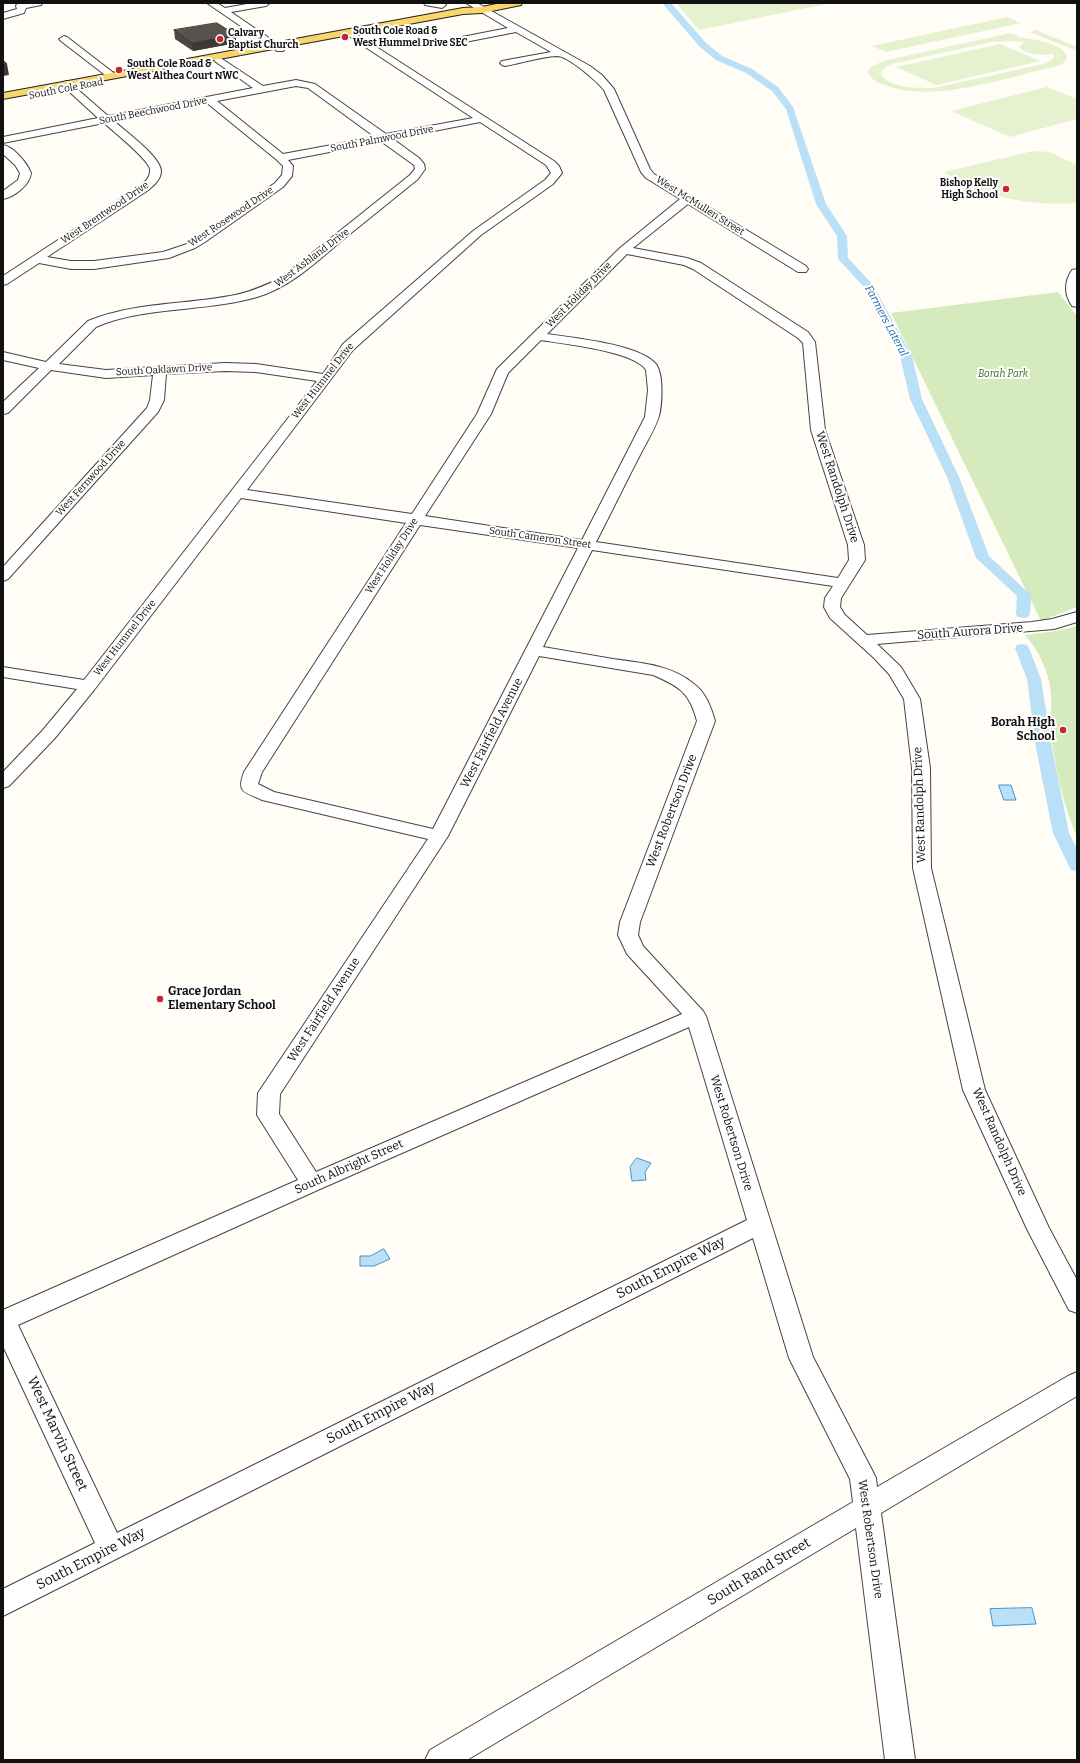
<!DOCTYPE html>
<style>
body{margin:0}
#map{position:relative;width:1080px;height:1763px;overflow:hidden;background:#fffdf5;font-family:Bitter,serif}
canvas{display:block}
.frame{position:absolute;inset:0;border:4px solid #111;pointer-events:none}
</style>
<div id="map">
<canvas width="1080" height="1763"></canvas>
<div class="frame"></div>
</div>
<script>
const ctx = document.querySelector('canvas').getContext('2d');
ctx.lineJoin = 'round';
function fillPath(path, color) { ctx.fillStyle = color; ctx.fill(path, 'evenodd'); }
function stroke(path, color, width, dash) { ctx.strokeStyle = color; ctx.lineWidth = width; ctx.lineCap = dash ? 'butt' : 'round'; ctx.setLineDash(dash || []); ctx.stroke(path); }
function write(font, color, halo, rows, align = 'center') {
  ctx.font = font + ' Bitter,serif'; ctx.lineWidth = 4; ctx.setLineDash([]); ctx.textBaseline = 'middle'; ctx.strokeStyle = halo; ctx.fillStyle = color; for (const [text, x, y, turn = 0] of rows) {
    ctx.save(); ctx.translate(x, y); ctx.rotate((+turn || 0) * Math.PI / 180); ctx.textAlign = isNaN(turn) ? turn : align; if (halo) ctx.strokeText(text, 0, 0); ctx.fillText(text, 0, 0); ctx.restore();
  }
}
const green = new Path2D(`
 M1058,292L1077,316V607L1041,621L891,313Z
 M1077,626V837C1063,805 1056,770 1051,736C1049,722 1052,708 1051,693C1049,672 1039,651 1025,635L1056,631Z`);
const pitch = new Path2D(`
 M676,3H831L699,30Z
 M1007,17L1021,23L886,52L872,46Z
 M1036,30L1077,47V51L1029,32Z
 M1010,33L1019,36L1016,37C1029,39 1067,42 1067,59L1061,65L1053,67C1005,78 932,104 885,85C878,83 871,80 868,72L871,67L883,61ZM1014,41L1025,42L1019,47C1026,56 1043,55 1054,54V58L1043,64L934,88C919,88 890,89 881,74L884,68L892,64L992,42Z
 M1000,44L1041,61L936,85L896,67Z
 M1047,87L1077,99V119L1010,137L951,111Z
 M1033,151L1050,152L1077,165V203C1030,206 984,198 944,172Z`);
const water = new Path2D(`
 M999,785H1011L1016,800H1004Z
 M637,1158L651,1163L645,1172L646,1180L632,1181L630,1167Z
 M384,1249L390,1259L374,1266H360V1256H370Z
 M1032,1608L1036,1624L993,1626L990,1609Z`);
const canal = new Path2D(`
 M662,3H671L706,43L722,56L752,69L778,87L793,107L826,204L847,236L848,258L873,285L912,356L922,399L959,477L989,556L1031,595L1030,614L1028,617L1023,618L1018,617L1016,614L1017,596L976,558L947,477L910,399L900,356L863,286L838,259L837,236L816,204L786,109L772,91L746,73L716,60L700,47Z
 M1022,644L1027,645L1029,648L1041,679L1052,748L1069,833L1077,849V871L1071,870L1069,866L1053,833L1036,748L1027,679L1015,648L1017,645Z`);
const minor = new Path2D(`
 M22,3H42L41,5L26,8L24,13L3,19V13L17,9L16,6L17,4Z
 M207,3H217L225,8L252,3H270L266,6L231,12L285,49L283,51H277Z
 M424,3H445L446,5L442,8L425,5Z
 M466,3H477L590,66L602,75L614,89L650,169L654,174L806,266L808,269L806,272H798L688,204L633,248L687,258L701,263L808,332L815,342L825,430L864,545L865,560L841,598L840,607L845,615L867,635L1032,622L1052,619L1077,612V622L1054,629L877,644L901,667L920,699L930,768L931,868L985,1090L1049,1228L1077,1280V1313L1069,1310L1027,1229L963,1090L913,868L912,768L904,699L889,674L874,658L830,618L824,607L825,598L833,586L592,550L543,647C567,651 590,655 613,659C641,663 672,665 694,684C706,693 711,707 715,721L640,922L638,935L643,946L703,1011L706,1016L813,1357L872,1470L876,1478L877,1487L1068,1376L1077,1372V1396L881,1513L915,1760H885L856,1528L467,1760H425L430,1750L853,1502L850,1479L789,1358L753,1238L3,1616V1589L95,1543L3,1346V1310L298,1180L257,1115L258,1093L428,839L262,800C245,792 236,793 244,772L406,523L241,498L94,690L55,738L9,786L3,788V772L43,730L77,689L3,677V667L84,680L317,381L256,372L225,371L166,374L164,400L158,412L8,579L3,581V567L147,408L150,400L153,375L106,378L51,370L8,413L3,414V402L39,368L3,360V352L46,362L88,321C134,302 186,305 235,295C251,292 266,285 281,278L410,175L415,169L414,165L382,142L288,160L293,166L292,176L283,187L205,242L195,248L169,258L94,269H71L39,263L7,284L3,285V276L139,187C145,182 151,177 150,169C148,159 113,131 104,123L3,143V137L98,118L63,86L61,84L66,81L69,82L108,116L253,88L216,62L214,60L216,58L219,57L263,86L296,80L315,84L386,134L473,118L350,37L348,35L350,33L353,32L554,161L559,166L562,173L553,184L481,235L353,350L247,490L412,514L477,414L497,369L620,248L680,199L646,178L641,172L604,90C597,81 568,56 557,56C540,57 522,63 505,66L502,65L500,63L502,61L551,52L516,32L465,42L462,41L460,39L462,37L508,28ZM296,86L308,88L375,137L283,154L217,101ZM207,103L277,160L283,166L282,175L275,183L197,238L187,244L163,252L94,261H71L47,257L147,191C153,186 161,180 161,171C161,157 125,131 114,121ZM480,122L546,165L551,173L545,180L473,231L343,344L323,374L256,364L225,363L106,370L59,364L96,327C144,306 206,312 257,297C290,287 314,264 340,242C366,221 392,200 418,179L425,169L424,164L419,158L393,139ZM627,254L684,265L693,269L798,338L803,343L811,430L848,545L849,560L838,578L596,542C611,513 625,484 640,455C646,443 655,429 659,416C662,405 664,372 655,363C637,344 574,338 547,334ZM541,340C563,344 635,351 646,370L648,390L645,417L582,540L425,516L491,414L508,373ZM420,525L578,548L433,829L274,792L258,784L262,772ZM539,656L653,675C679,686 690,693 697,721L620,922L618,935L627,954L682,1014L316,1172L279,1114L280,1094L448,836ZM689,1027L747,1220L117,1533L18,1325L320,1189Z
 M64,36L67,37L115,74L117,76L115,78H109L61,41L59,39Z
 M3,145C14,147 27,163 31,173C30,185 14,197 3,199V191L18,180L20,173L15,165L3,154Z`);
const tertiary = new Path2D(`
 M1077,269V307L1072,306C1064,294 1064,282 1072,270Z`);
const primary = new Path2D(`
 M501,3H522L521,5L482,13L463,14L3,99V93L463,8L482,7Z`);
const wall = new Path2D(`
 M174,30L236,43L193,51L175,39Z`);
const shadedWall = new Path2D(`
 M236,35V43L193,51L192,43Z
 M7,64L9,75L3,76V65Z`);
const building = new Path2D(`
 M217,23L236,35L192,43L174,30Z
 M3,60L7,64L3,65Z`);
const markers = [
 [345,37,4,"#c4262e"],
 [220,39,4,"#c4262e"],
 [119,70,4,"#c4262e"],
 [1006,189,4,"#c4262e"],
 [1063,730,4,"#c4262e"],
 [160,999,4,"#c4262e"]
];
const farPoinames = [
 ["South Cole Road &",353,31],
 ["West Hummel Drive SEC",353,43],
 ["Calvary",228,33],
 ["Baptist Church",228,45],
 ["South Cole Road &",127,64],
 ["West Althea Court NWC",127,76],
 ["Bishop Kelly",998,183,"right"],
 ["High School",998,195,"right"]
];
const farStreetnames = [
 ["South Cole Road",66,89,-11],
 ["South Beechwood Drive",153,111,-11],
 ["South Palmwood Drive",382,139,-11],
 ["West McMullen Street",700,206,32],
 ["West Brentwood Drive",105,213,-34],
 ["West Rosewood Drive",231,217,-34],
 ["West Ashland Drive",312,258,-37],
 ["West Holiday Drive",579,295,-45],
 ["South Oaklawn Drive",164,370,-3],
 ["West Hummel Drive",323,381,-52],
 ["West Fernwood Drive",91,478,-48],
 ["South Cameron Street",540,538,8],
 ["West Holiday Drive",392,556,-57],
 ["West Hummel Drive",125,638,-52]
];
const farParknames = [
 ["Borah Park",1003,374]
];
const farWaternames = [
 ["Farmers Lateral",886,321,62]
];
const streetNames = [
 ["West Randolph Drive",837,487,72],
 ["South Aurora Drive",970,632,-4],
 ["West Fairfield Avenue",492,733,-63],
 ["West Randolph Drive",920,805,-92],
 ["West Robertson Drive",672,811,-69],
 ["West Fairfield Avenue",324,1010,-57],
 ["West Robertson Drive",731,1133,73],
 ["West Randolph Drive",999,1142,66],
 ["South Albright Street",349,1167,-24],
 ["West Robertson Drive",870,1539,82]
];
const poiNames = [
 ["Borah High",1055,723],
 ["School",1055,737],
 ["Grace Jordan",168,992,"left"],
 ["Elementary School",168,1006,"left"]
];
const nearStreetnames = [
 ["South Empire Way",671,1268,-27],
 ["South Empire Way",381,1413,-27],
 ["West Marvin Street",57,1434,65],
 ["South Empire Way",91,1559,-27],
 ["South Rand Street",759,1572,-31]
];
fillPath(green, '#d5ebbd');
fillPath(pitch, '#e6f2cf');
fillPath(water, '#b9e0f7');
stroke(water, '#3f96cf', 1);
fillPath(canal, '#b9e0f7');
stroke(minor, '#444', 2);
stroke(tertiary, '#444', 2);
stroke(primary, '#222', 2);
fillPath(minor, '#fff');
fillPath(tertiary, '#fff');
fillPath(primary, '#f9d66b');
fillPath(wall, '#4d4742');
fillPath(shadedWall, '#3f3936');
fillPath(building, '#5a524d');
stroke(building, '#3f3936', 1);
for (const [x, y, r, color] of markers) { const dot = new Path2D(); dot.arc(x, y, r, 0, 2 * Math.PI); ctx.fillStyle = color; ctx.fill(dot); stroke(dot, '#fff', 1.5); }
write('bold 10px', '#111', '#fff', farPoinames, 'left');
write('10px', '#111', '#fff', farStreetnames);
write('italic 10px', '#2f6b1f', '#fff', farParknames);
write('italic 11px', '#1768a6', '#fff', farWaternames);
write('12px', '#111', '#fff', streetNames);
write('bold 12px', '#111', '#fff', poiNames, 'right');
write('14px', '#111', '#fff', nearStreetnames);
</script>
